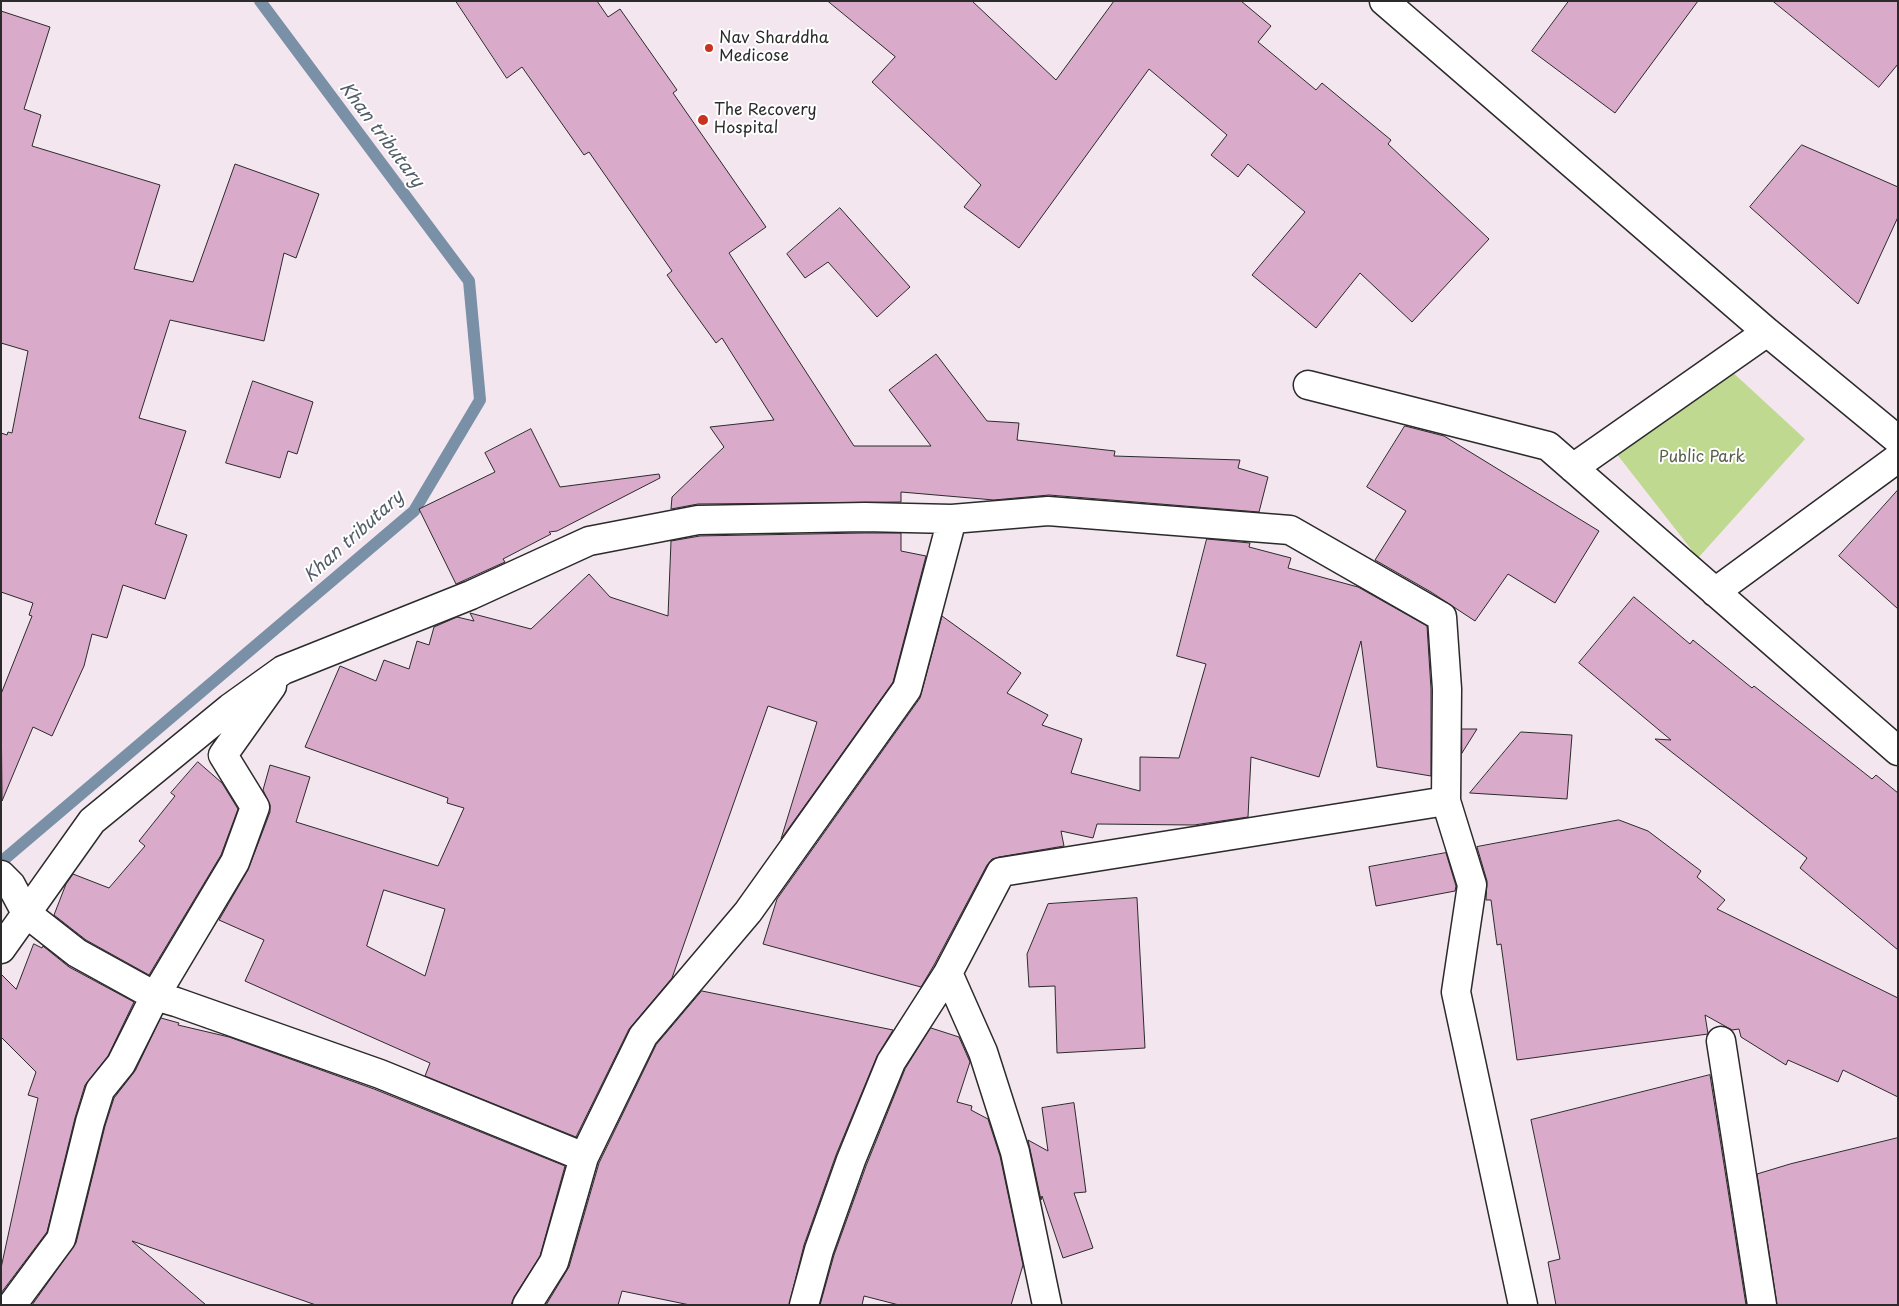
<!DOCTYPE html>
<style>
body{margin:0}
#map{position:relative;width:1899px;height:1306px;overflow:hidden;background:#f4e6ef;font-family:"Playpen Sans",sans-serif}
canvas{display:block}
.frame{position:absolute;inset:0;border:2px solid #2b2b2b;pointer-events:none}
</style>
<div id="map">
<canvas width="1899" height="1306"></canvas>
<div class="frame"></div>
</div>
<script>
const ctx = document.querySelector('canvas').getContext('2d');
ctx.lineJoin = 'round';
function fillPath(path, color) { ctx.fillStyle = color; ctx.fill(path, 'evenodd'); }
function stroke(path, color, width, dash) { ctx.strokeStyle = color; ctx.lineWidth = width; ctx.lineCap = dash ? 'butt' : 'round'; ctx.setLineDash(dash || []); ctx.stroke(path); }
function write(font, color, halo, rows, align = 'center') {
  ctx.font = font + ' "Playpen Sans",sans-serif'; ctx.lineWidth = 4; ctx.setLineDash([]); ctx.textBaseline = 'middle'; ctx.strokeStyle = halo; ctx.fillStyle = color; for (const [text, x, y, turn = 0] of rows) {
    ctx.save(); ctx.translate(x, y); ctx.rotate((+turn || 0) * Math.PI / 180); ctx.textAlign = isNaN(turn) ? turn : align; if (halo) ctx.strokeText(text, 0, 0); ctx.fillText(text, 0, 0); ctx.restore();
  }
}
const green = new Path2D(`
 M1715,356L1805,439L1698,558L1616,453Z`);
const stream = new Path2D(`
 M1,862L414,511L480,400L469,281L260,1`);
const building = new Path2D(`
 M456,1H597L608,17L620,9L677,90L673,93L766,227L729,253L854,446H931L889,390L936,354L987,421L1019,423L1017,440L1115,451L1114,456L1240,460L1238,468L1268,477L1259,512L1049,495L994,500L901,492V502L698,504L671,509L672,497L724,447L710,427L774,420L722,338L716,343L667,275L672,271L589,152L584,155L522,67L507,78Z
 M828,1H972L1056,80L1114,1H1241L1271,26L1258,42L1316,90L1322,83L1391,140L1388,144L1489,239L1412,322L1360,273L1316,328L1252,275L1305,212L1248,164L1238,177L1211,155L1227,135L1149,69L1019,248L964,207L981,185L872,82L895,57Z
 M1569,1H1698L1615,113L1532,51Z
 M1773,1H1898V64L1879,87Z
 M1,11L50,27L24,109L41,115L32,146L160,185L134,269L193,282L235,164L319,194L296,258L284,253L264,341L170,320L139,418L186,431L155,524L187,535L165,599L123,585L107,638L92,634L84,666L52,736L33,727L2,801L1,694L32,616L29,615L33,603L1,592V433L7,435L8,432L12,433L28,351L1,343Z
 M1802,145L1898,187V217L1858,304L1750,207Z
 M840,208L910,287L877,317L828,262L805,278L787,254Z
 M253,381L313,402L297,454L288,451L280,478L226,463Z
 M1405,426L1444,436L1599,531L1555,603L1508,574L1475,621L1431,592L1375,560L1406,511L1367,487Z
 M531,429L560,487L659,474L660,478L557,531L549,532L551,534L503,559L505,562L456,584L419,509L495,472L485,453Z
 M1898,490V609L1839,556Z
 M865,533H901V551L926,556L893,682L781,839L817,722L768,706L672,978L629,1029L576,1137L425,1076L430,1063L245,981L264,940L219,920L248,870L270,812V805L263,790L270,765L310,777L296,822L438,866L464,808L447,803L448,798L305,747L340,666L376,681L384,660L409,669L417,641L429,645L434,627L457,617L474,621L470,613L531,629L589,574L610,597L668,616L671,541L700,536ZM384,890L445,909L425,976L367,946Z
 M1207,539L1250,543L1249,547L1291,558L1288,568L1358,587L1427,626L1431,689V776L1377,767L1361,641L1319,777L1251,757L1248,817L1194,825L1097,824L1093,838L1061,831L1064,846L999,857L992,859L987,865L934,965L921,987L763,944L777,899L920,698L942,616L1021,673L1007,693L1048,715L1042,725L1082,739L1071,773L1140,791V757L1179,758L1206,664L1177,656Z
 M1634,597L1690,644L1693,640L1752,688L1754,686L1872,779L1876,775L1898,793V950L1800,868L1807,858L1655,739L1671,740L1579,663Z
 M1462,729H1477L1462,753Z
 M1521,732L1572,735L1567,799L1470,793Z
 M198,762L222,783L238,809L221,855L149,975L86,940L54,915L66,884L73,874L109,888L145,846L139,841L175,796L171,793Z
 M1619,820L1648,831L1701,871L1697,877L1725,900L1717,909L1898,998V1097L1843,1070L1838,1082L1788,1060L1786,1065L1741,1037L1739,1029L1732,1030L1705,1015L1708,1034L1517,1060L1501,944L1497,945L1491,900H1486L1487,881L1477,847Z
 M1446,853L1456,886L1455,891L1376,906L1369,867Z
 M1137,898L1145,1048L1057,1053L1055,986L1029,987L1027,954L1048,904Z
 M34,944L42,948L43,946L69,967L134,1002L108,1056L85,1085L75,1118L47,1232L1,1293V1268L38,1098L28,1095L36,1072L1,1037V974L16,989Z
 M702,991L893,1030L877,1056L836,1155L804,1245L789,1305H690L622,1291L618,1305H546L569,1267L599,1163L656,1045Z
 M161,1018L179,1023L178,1025L229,1037L374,1089L565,1166L540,1256L514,1297L511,1305H316L132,1241L206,1305H32L76,1243L105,1126L114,1098L135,1071Z
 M931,1028L959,1037L970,1062L957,1102L972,1106L971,1110L988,1119L1000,1156L1023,1265L1011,1305H899L864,1296L862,1305H820L834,1255L866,1166L905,1069Z
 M1710,1075L1746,1305H1556L1548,1262L1560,1259L1531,1120Z
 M1074,1103L1086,1192L1074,1193L1093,1248L1063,1258L1042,1196L1041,1200L1028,1140L1048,1151L1042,1108Z
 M1898,1138V1305H1777L1757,1174L1790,1164Z`);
const minor = new Path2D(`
 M1384,1L1767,332L1898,440
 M1308,385L1548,446L1898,751
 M1573,468L1767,332
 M1715,592L1898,458
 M1,875L11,885L26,913L77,953L155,996L176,1002L380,1074L584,1157
 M1,949L92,821L230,708L283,670L471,595L589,541L698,520L865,517L952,519L1048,511L1290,530L1442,617L1447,689L1446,801L1472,885L1456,992L1523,1305
 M948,973L983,1052L1015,1152L1047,1305
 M1721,1041L1762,1305
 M12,1305L61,1239L90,1122L100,1090L121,1064L155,996L235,862L255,807L223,755L272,686
 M527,1305L554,1262L584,1157L643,1036L748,912L907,689L952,519
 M804,1305L819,1250L851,1160L891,1062L948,973L1001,872L1446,801`);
const markers = [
 [709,48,5,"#c8321e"],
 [703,120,6,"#c8321e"]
];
const poiNames = [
 ["Nav Sharddha",719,39],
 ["Medicose",719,57],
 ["The Recovery",714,111],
 ["Hospital",714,129]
];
const parkNames = [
 ["Public Park",1702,458]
];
const waterNames = [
 ["Khan tributary",381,135,53],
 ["Khan tributary",354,537,-42]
];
fillPath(green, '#bfd990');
stroke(stream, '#7a90a6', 12);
fillPath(building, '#d9aaca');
stroke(building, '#2b2b2b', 1);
stroke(minor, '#2b2b2b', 31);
stroke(minor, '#fff', 28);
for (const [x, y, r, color] of markers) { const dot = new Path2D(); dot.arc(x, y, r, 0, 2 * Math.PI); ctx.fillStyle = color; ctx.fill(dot); stroke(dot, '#fff', 2); }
write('16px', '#2b2b2b', '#fff', poiNames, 'left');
write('16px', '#575f49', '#fff', parkNames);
write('italic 18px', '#535e68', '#fff', waterNames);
</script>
